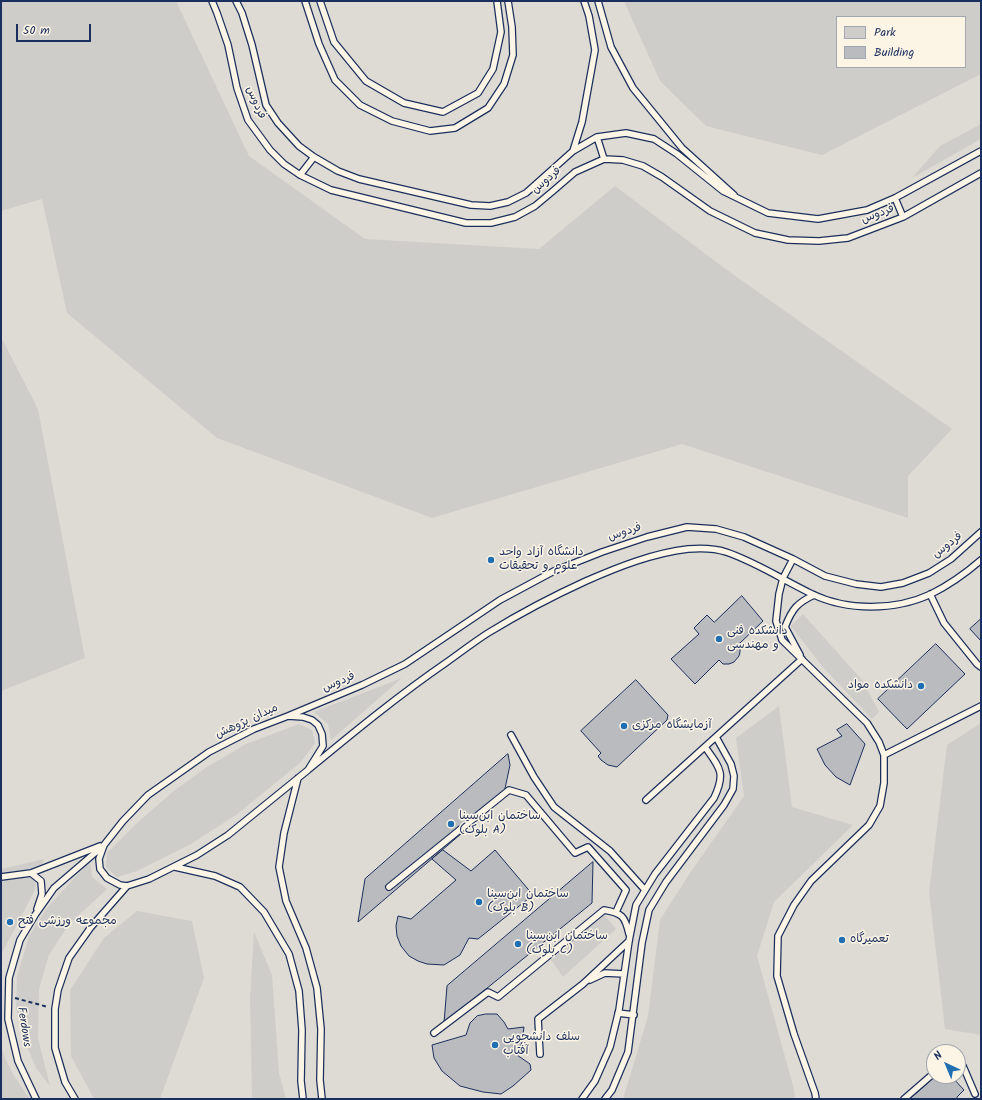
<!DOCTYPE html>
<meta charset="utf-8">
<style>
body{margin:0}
#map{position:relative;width:982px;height:1100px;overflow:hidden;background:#eee9dd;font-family:Kalam,sans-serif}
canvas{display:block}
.frame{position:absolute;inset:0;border:2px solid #1b2f5e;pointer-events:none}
.legend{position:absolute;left:836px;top:16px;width:130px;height:52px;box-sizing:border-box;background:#fcf5e5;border:1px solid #a2a6af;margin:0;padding:5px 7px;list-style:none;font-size:12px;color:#1b2f5e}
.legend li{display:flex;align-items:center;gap:8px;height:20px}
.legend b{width:20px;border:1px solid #a2a6af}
.north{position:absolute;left:926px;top:1044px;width:40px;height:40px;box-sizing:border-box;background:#fcf5e5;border:1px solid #a2a6af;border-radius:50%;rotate:316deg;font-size:11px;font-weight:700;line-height:16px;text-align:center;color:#1b2f5e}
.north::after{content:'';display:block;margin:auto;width:14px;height:18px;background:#1f6fb2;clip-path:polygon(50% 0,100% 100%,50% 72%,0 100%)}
.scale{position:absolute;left:16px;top:24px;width:75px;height:18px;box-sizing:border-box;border:2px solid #1b2f5e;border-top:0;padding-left:5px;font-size:12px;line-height:14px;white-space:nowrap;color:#1b2f5e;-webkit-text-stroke:3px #fcf5e5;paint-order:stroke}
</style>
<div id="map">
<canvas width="982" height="1100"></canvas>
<div class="frame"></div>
<ul class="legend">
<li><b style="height:11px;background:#cfcdca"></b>Park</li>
<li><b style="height:11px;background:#babbbe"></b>Building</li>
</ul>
<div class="north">N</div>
<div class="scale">50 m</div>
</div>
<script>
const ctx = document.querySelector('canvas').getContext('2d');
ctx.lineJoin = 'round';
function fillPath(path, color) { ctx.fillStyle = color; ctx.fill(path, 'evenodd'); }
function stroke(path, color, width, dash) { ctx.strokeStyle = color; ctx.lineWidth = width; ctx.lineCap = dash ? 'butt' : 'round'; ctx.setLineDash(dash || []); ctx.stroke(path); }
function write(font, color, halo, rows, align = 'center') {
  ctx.font = font + ' Kalam,"Playpen Sans Arabic",sans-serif'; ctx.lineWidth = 3; ctx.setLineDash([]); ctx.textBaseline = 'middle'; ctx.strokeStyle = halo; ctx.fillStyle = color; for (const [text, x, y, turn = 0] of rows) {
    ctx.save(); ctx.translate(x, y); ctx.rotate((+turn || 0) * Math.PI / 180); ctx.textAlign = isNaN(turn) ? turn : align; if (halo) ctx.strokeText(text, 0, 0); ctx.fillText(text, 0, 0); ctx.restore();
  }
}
const built = new Path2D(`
 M1,1H981V1099H1ZM837,17H965V67H837ZM934,1052H958V1076H934Z`);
const green = new Path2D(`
 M1,1H176L249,156L365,239L539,249L615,186L727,270L952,429L908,476V518L682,444L432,518L217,438L67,313L42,199L1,211Z
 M624,1H981V74L822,155L706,126L660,81ZM837,17H965V67H837Z
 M981,124V139L912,178L940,146Z
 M1,337L38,409L85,658L1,691Z
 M803,614L862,680L879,712L872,719L822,666L791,626Z
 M402,678L331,740L328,724L314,712Z
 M779,706L792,807L853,825L774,902L757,956L794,1089L795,1099H623L648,1016L660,920L690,873L744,796L736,738Z
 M981,723V1035L945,1029L929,892L947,745Z
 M299,724L312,730L315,743L300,763L236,815L191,844L137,871L117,877L106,867L107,853L136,824L175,790L207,767L246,744Z
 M44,859L36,879L35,890L1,955V869Z
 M90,861L92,877L107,889L69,924L49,955L39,989L38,1038L50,1086L36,1068L23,1037L16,1008L17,977L29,936L47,908Z
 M137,911L192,921L204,978L160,1099H94L71,1056L70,990L104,938Z
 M603,913L616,929L563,977L551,960Z
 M254,932L272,975L279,1073L286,1099H252L250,998Z
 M1,1044C6,1067 17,1080 30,1099H1Z`);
const building = new Path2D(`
 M742,596L763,621L740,643V652L739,656L734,662L729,664H723L719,660L695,684L671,659L699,634L694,628L707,615L714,622Z
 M981,619V641L970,629Z
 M936,644L965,674L907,729L878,699Z
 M636,680L668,715L667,720L617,767L608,765L601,760L598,756L601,753L581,731Z
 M847,724L865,744L850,785L836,777L825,765L817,749L842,736L837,730Z
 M508,754L510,765L503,798L358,922L365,879Z
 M443,850L471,871L495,850L533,895L478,939L469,938L460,955L444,965L427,964L418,961L409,956L401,946L397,936L396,926L398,916L411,919L456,880L432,859Z
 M593,862L592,903L444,1023L447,986Z
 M486,1014H497L504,1022L508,1029L524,1027L522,1042L517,1055L530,1064L531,1070L513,1086L501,1094L483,1092L460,1086L442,1071L434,1058L432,1045L466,1035L470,1023L477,1016Z
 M936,1076H951L964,1090L957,1097V1099H910Z`);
const path = new Path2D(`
 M15,998L48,1007`);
const service = new Path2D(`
 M212,1L217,13L228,45L237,88L248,120L270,150L284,164L300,175L331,190L466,223H491L515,217L535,206L553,191L575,172L604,159L623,160L643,166L662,177L710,211L755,233L788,240L819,241L848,238L903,217L981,173
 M236,1L242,13L252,45L266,105L278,123L299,146L314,157L338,171L359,179L471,205L490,206L508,202L526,193L573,151L597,137L626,133L654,139L677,154L723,191L768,213L818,219L867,210L895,198L981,151
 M305,1L319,44L335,80L360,105L392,121L430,131L455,128L488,108L504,84L513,55L512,27L508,1
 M320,1L334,42L366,81L404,103L443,112L478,93L493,69L501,32L497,1
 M598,1L611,47L633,88L682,148L734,195
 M597,137L604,159
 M573,151L582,122L595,50L589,16L584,1
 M300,175L314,157
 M895,198L903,217
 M793,559L783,578L779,594L776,621L782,640L867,723L879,742L884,755V783L880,806L869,825L811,881L794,905L778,936L777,976L794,1034L815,1093L816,1099
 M930,594L944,623L977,664L981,667
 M800,655L785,627C792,609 797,603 814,595
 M288,716L362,685L405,664L500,600L554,571L602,552L647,537L687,527L716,529L744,537L793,559L825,576L856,584L881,587L903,583L929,573L951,559L981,532
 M288,716L303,717L312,720L318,725L322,734L323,746L308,770L228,835L197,855L149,879L127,886L120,885L107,878L100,869L99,859L104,845L123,821L148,795L209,752L254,729Z
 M511,735L534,777L554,807L610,851L645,890
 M884,755L981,706
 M308,770C354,732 399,695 447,662C461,652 474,642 488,633C519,614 553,596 586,581C618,567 653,553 688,549C701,548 714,548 726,552C756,562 783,580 812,594C847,611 895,611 931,594C949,585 966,573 981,560
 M298,778L284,833L279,867L286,901L306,948L317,988L321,1029L320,1080L322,1099
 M646,800L802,659
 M175,867L215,876L240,887L264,912L289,954L299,991L302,1030L301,1081L303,1099
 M31,873L100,846
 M1,877L31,873L41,881L42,894L37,909
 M389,887L509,790L526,795L575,853L588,847L626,890L616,912
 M590,980L605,973L624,974
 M618,1013L634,1015
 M434,1033L488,992L498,997L604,910C622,913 625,916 629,934
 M540,1054L538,1019L583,984L629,941
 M958,1066H963L975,1094
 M36,1099L18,1061L8,1019L9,978L20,940L35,915L54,888L103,846
 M75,1099L65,1082L55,1048V1009L58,990L69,958L91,927L127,886
 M582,1099L595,1081L610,1047L619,1010L629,941L636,905L655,874L714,798C726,773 720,768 705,747
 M605,1099L612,1090L628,1052L642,943L649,910L666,882L724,805L733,789L734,776L731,764L716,737
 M904,1099L934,1073`);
const markers = [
 [491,560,4,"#1f6fb2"],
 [719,639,4,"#1f6fb2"],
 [921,686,4,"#1f6fb2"],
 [624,726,4,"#1f6fb2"],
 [451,824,4,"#1f6fb2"],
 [479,902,4,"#1f6fb2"],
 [10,922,4,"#1f6fb2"],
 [842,940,4,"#1f6fb2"],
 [518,944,4,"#1f6fb2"],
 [495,1045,4,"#1f6fb2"]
];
const streetNames = [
 ["فردوس",255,103,67],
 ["فردوس",547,181,-41],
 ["فردوس",878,215,-21],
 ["فردوس",625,533,-18],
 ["فردوس",948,546,-38],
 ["فردوس",339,683,-23],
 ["میدان پژوهش",247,722,-25],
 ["Ferdows",23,1027,81]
];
const poiNames = [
 ["دانشگاه آزاد واحد",499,553],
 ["علوم و تحقیقات",499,567],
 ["دانشکده فنی",727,632],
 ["و مهندسی",727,646],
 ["دانشکده مواد",913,686,"right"],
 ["آزمایشگاه مرکزی",632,726],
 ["ساختمان ابن‌سینا",459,817],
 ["(بلوک A)",459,831],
 ["ساختمان ابن‌سینا",487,895],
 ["(بلوک B)",487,909],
 ["مجموعه ورزشی فتح",18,922],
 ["ساختمان ابن‌سینا",526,937],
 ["(بلوک C)",526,951],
 ["تعمیرگاه",850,940],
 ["سلف دانشجویی",503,1038],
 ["آفتاب",503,1052]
];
fillPath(built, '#dedbd4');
fillPath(green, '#cfcdca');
fillPath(building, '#babbbe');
stroke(building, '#1b2f5e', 1);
stroke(service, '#1b2f5e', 8);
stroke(path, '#1b2f5e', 2, [4, 3]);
stroke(service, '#fcf5e5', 5.5);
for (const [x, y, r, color] of markers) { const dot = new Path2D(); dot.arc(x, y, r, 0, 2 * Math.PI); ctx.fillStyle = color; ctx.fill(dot); stroke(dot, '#fcf5e5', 1.5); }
write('12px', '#1b2f5e', '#fcf5e5', streetNames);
write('12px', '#1b2f5e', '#fcf5e5', poiNames, 'left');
</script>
